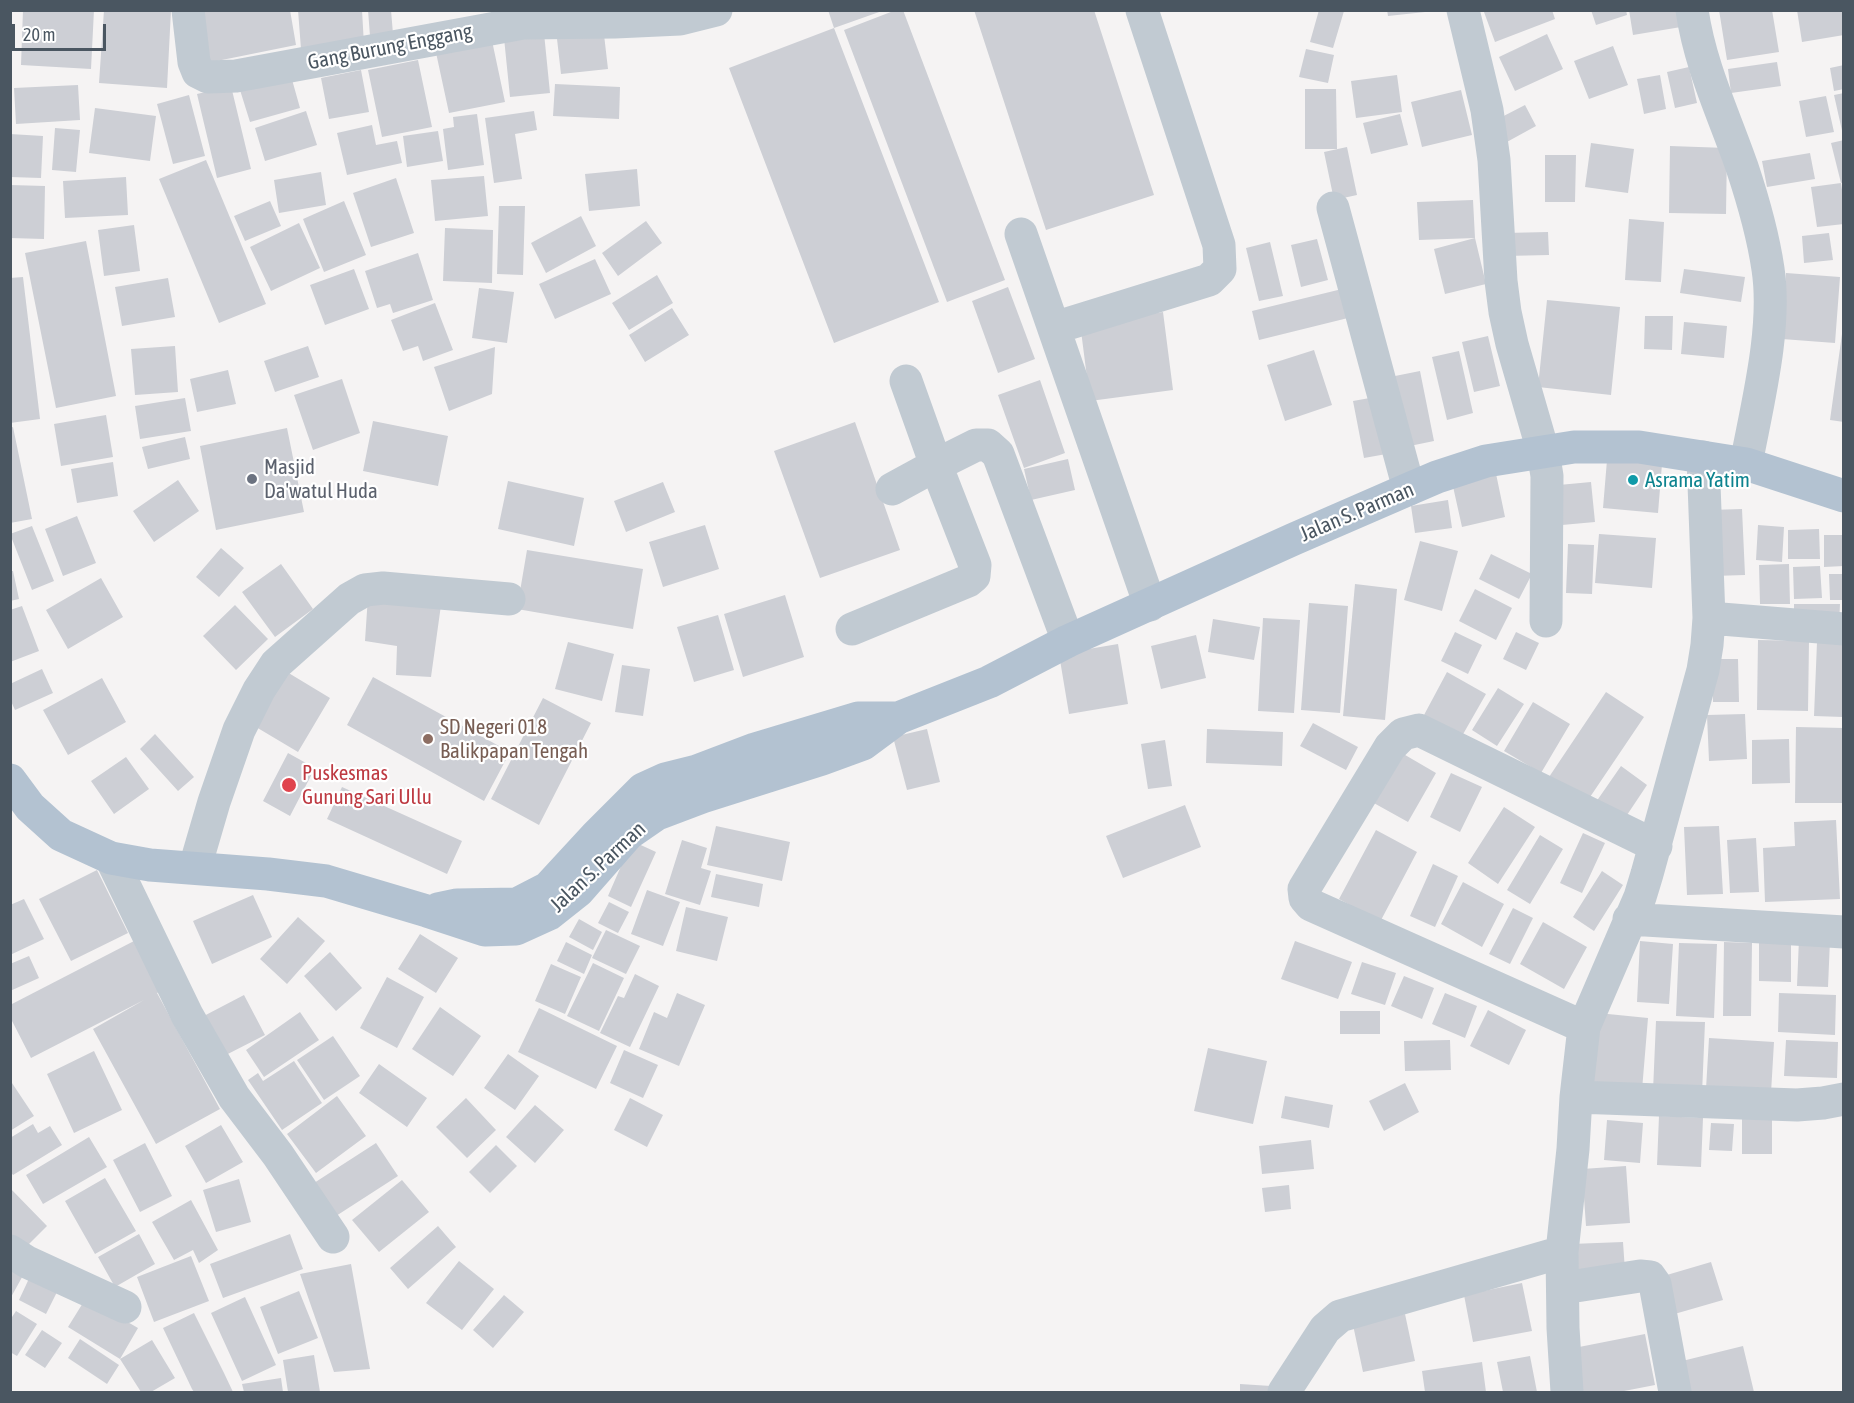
<!DOCTYPE html>
<style>
body{margin:0}
#map{position:relative;width:1854px;height:1403px;overflow:hidden;background:#f5f3f3;font-family:"Asap Condensed",sans-serif}
canvas{display:block}
.frame{position:absolute;inset:0;border:12px solid #4a5661;pointer-events:none}
.scale{position:absolute;left:12px;top:24px;width:94px;height:27px;box-sizing:border-box;border:3px solid #4a5661;border-top:0;padding-left:8px;font-size:18px;line-height:21px;white-space:nowrap;color:#4a5661;-webkit-text-stroke:4px #fff;paint-order:stroke}
</style>
<div id="map">
<canvas width="1854" height="1403"></canvas>
<div class="frame"></div>
<div class="scale">20 m</div>
</div>
<script>
const ctx = document.querySelector('canvas').getContext('2d');
ctx.lineJoin = 'round';
function fillPath(path, color) { ctx.fillStyle = color; ctx.fill(path, 'evenodd'); }
function stroke(path, color, width, dash) { ctx.strokeStyle = color; ctx.lineWidth = width; ctx.lineCap = dash ? 'butt' : 'round'; ctx.setLineDash(dash || []); ctx.stroke(path); }
function write(font, color, halo, rows, align = 'center') {
  ctx.font = font + ' "Asap Condensed",sans-serif'; ctx.lineWidth = 4.5; ctx.setLineDash([]); ctx.textBaseline = 'middle'; ctx.strokeStyle = halo; ctx.fillStyle = color; for (const [text, x, y, turn = 0] of rows) {
    ctx.save(); ctx.translate(x, y); ctx.rotate((+turn || 0) * Math.PI / 180); ctx.textAlign = isNaN(turn) ? turn : align; if (halo) ctx.strokeText(text, 0, 0); ctx.fillText(text, 0, 0); ctx.restore();
  }
}
const building = new Path2D(`
 M23,10H94L91,69L21,65Z
 M104,10H171L167,88L99,83Z
 M197,10H290L296,45L207,63Z
 M298,10H362L364,45L301,49Z
 M368,10H391L393,34L370,36Z
 M828,10H882V11L834,28Z
 M896,10H903L1005,280L947,302L844,30Z
 M974,10H1094L1154,195L1046,230Z
 M1319,10L1344,11L1333,48L1310,42Z
 M1387,10H1425V12L1388,16Z
 M1487,10H1552L1555,19L1495,42L1484,12Z
 M1591,10H1626L1627,15L1596,25Z
 M1629,10H1678L1681,27L1633,35Z
 M1719,10H1772L1779,52L1727,60Z
 M1797,10H1844V35L1802,42Z
 M603,26L608,69L561,74L556,30Z
 M834,28L939,302L834,343L729,68Z
 M544,33L550,93L510,97L504,38Z
 M1547,34L1563,69L1515,91L1499,57Z
 M491,36L505,102L449,113L435,48Z
 M1613,46L1628,85L1589,99L1574,61Z
 M1306,49L1334,55L1328,83L1299,77Z
 M418,60L432,127L382,137L368,70Z
 M1777,62L1781,86L1731,93L1728,69Z
 M1844,65V89L1834,91L1830,68Z
 M1689,67L1697,103L1675,108L1667,72Z
 M361,70L369,112L329,119L321,78Z
 M1397,75L1402,112L1356,118L1351,81Z
 M1660,75L1666,109L1644,114L1637,79Z
 M291,76L300,108L250,122L240,90Z
 M555,84L620,87L619,119L553,116Z
 M78,85L80,120L16,124L14,88Z
 M231,86L251,169L217,178L197,94Z
 M1305,89H1336L1337,149H1305Z
 M1461,90L1472,135L1422,147L1411,102Z
 M1844,93V135H1843L1834,95Z
 M189,95L205,156L173,164L157,104Z
 M1826,96L1834,132L1806,137L1799,101Z
 M1525,105L1536,126L1505,143L1494,121Z
 M95,108L156,116L150,161L89,153Z
 M306,111L317,145L265,161L255,128Z
 M534,111L537,130L515,134L522,179L494,183L485,118Z
 M477,114L484,165L448,170L443,129L454,127L453,117Z
 M1400,114L1408,145L1371,154L1363,123Z
 M372,125L376,145L397,141L402,163L347,175L337,133Z
 M55,128L80,130L76,172L52,170Z
 M438,131L443,161L407,167L403,136Z
 M10,134L43,136L41,178L10,177Z
 M1844,140V182L1841,183L1831,143Z
 M1591,143L1634,149L1628,193L1585,187Z
 M1670,146L1727,148L1726,214L1669,213Z
 M1347,147L1357,195L1334,200L1324,152Z
 M1810,153L1815,179L1767,187L1762,161Z
 M1545,155H1576L1575,202H1545Z
 M206,160L266,304L219,323L159,179Z
 M637,169L640,206L589,211L585,174Z
 M321,172L326,205L279,213L274,180Z
 M484,176L488,216L435,221L431,180Z
 M126,177L128,215L65,218L63,181Z
 M396,178L414,233L371,247L353,193Z
 M1841,183L1844,203V224L1817,227L1811,187Z
 M10,185L45,186L44,239L10,238Z
 M1473,200L1475,238L1419,240L1417,202Z
 M270,201L281,226L245,241L234,216Z
 M344,201L366,255L324,272L303,219Z
 M499,206H525L523,275L497,274Z
 M581,216L596,246L546,273L531,243Z
 M1629,219L1664,222L1661,282L1625,280Z
 M646,221L662,243L618,276L602,253Z
 M299,223L320,268L271,291L250,247Z
 M134,225L140,271L104,276L98,230Z
 M445,228L493,230L492,283L443,281Z
 M1548,232L1549,255L1505,256V233Z
 M1829,233L1833,260L1804,263L1802,236Z
 M1475,238L1486,284L1445,294L1434,249Z
 M1317,239L1328,280L1301,287L1291,245Z
 M86,241L116,396L56,408L25,253Z
 M1270,242L1283,296L1259,301L1246,248Z
 M418,253L433,300L393,313L390,304L377,308L365,271Z
 M595,259L611,294L555,319L539,284Z
 M354,269L369,309L325,325L310,285Z
 M1684,269L1745,277L1741,302L1680,293Z
 M1786,273L1840,277L1835,343L1782,339Z
 M657,275L673,303L629,330L612,303Z
 M23,277L40,419L10,423V278Z
 M168,278L175,317L122,326L115,287Z
 M1008,287L1035,359L998,373L972,301Z
 M479,288L514,292L507,343L472,338Z
 M1342,289L1348,318L1259,340L1252,311Z
 M1547,300L1620,307L1611,395L1538,387Z
 M435,303L453,350L423,361L418,346L403,351L391,320Z
 M672,308L689,335L645,362L629,335Z
 M1163,312L1173,390L1090,401L1080,323Z
 M1645,316H1673L1672,350L1644,349Z
 M1684,322L1727,326L1724,358L1681,354Z
 M1842,334H1844V422L1830,420Z
 M1488,336L1500,386L1474,392L1462,342Z
 M175,346L178,392L135,395L131,349Z
 M308,346L319,377L275,392L264,361Z
 M495,347L492,394L449,411L434,367Z
 M1314,350L1332,405L1285,421L1267,365Z
 M1459,351L1473,413L1447,420L1432,357Z
 M228,370L236,404L197,412L190,379Z
 M1420,371L1434,441L1400,448L1385,378Z
 M342,379L360,433L313,450L294,395Z
 M1040,380L1065,453L1024,468L998,395Z
 M1381,396L1392,453L1364,458L1353,401Z
 M185,398L191,431L140,439L135,406Z
 M106,415L113,457L61,466L54,424Z
 M373,421L448,436L438,486L363,471Z
 M855,422L900,550L820,578L774,451Z
 M13,427L32,519L10,523V428Z
 M287,428L304,512L216,530L200,446Z
 M185,437L190,459L148,469L142,447Z
 M1608,448L1663,452L1658,513L1603,508Z
 M1068,459L1075,490L1031,500L1024,469Z
 M113,462L118,496L77,503L71,469Z
 M1494,464L1505,517L1462,527L1450,473Z
 M178,480L199,511L154,542L133,511Z
 M508,481L584,498L574,546L498,529Z
 M663,482L675,512L626,532L614,501Z
 M1591,482L1595,522L1551,526L1548,486Z
 M1448,500L1452,528L1415,533L1411,506Z
 M1742,509L1745,575L1713,576L1710,510Z
 M77,516L96,563L63,576L45,529Z
 M705,525L719,569L663,587L649,542Z
 M1758,525L1784,527L1782,562L1756,560Z
 M32,526L54,581L32,590L10,534Z
 M1819,529L1820,559H1788V530Z
 M1599,534L1656,538L1652,588L1595,583Z
 M1824,535H1844V566L1824,567Z
 M1420,541L1458,551L1442,611L1404,600Z
 M1568,544L1594,545L1592,594L1566,593Z
 M221,548L244,568L219,597L196,577Z
 M527,550L643,569L633,629L517,609Z
 M1491,554L1532,574L1519,599L1479,579Z
 M281,564L313,609L275,637L242,592Z
 M1789,564L1790,604H1760L1759,565Z
 M1820,566L1822,598L1794,599L1793,567Z
 M10,571H13L19,599L10,601Z
 M1829,574H1844V600H1830Z
 M101,578L123,617L68,649L46,610Z
 M1355,584L1397,589L1385,720L1343,716Z
 M1475,589L1512,608L1496,640L1459,621Z
 M785,595L804,657L743,677L724,614Z
 M368,596L441,605L431,677L396,675L397,646L365,641Z
 M1309,603L1348,606L1340,713L1301,710Z
 M1794,604H1840L1839,625L1794,624Z
 M235,605L268,639L236,670L203,636Z
 M22,606L39,651L10,662V610Z
 M718,615L734,670L694,682L677,627Z
 M1263,618L1300,620L1294,713L1258,711Z
 M1213,619L1260,627L1254,660L1208,652Z
 M1455,632L1482,645L1468,674L1441,661Z
 M1516,632L1539,643L1526,670L1503,659Z
 M1196,635L1206,678L1161,689L1151,646Z
 M1758,640L1809,641L1808,711L1757,710Z
 M568,642L614,654L602,701L555,689Z
 M1817,642L1844,643L1843,717L1814,716Z
 M1118,644L1128,704L1069,714L1059,654Z
 M1712,659H1738L1739,702H1713Z
 M622,665L650,669L643,716L615,712Z
 M42,669L53,693L15,710L10,699V684Z
 M287,672L330,698L298,752L256,727Z
 M1447,672L1486,694L1462,736L1424,715Z
 M373,677L510,752L484,801L347,725Z
 M102,678L126,722L68,755L43,710Z
 M1498,688L1524,704L1497,746L1472,730Z
 M1606,692L1644,717L1586,803L1549,777Z
 M543,698L591,723L539,825L491,799Z
 M1533,702L1570,724L1541,773L1504,751Z
 M1745,714L1747,759L1709,761L1707,715Z
 M1313,723L1358,747L1346,770L1300,746Z
 M1796,727L1844,728V803H1795Z
 M927,729L940,782L907,790L893,737Z
 M1207,729L1283,732L1282,766L1206,763Z
 M155,734L194,777L178,791L140,749Z
 M1789,739L1790,783L1752,784V740Z
 M1165,740L1172,786L1148,789L1141,744Z
 M1400,752L1436,773L1408,822L1372,802Z
 M288,753L315,768L290,816L263,801Z
 M126,757L149,789L114,814L91,781Z
 M1621,766L1647,785L1623,821L1596,802Z
 M1451,773L1482,787L1460,832L1430,817Z
 M342,787L462,841L447,874L327,819Z
 M1185,805L1201,847L1123,878L1106,836Z
 M1504,807L1535,827L1498,884L1468,863Z
 M1836,820L1840,899L1765,902L1763,848L1795,846L1794,822Z
 M716,826L790,842L782,881L707,865Z
 M1719,826L1723,894L1687,895L1684,827Z
 M1376,830L1417,852L1380,922L1339,899Z
 M1583,833L1605,843L1582,893L1560,883Z
 M1540,835L1563,849L1530,904L1507,890Z
 M1756,838L1759,892L1730,893L1727,840Z
 M682,840L707,848L701,868L711,871L700,905L665,894Z
 M632,841L656,852L631,907L608,896Z
 M1433,864L1458,876L1435,927L1410,916Z
 M97,870L128,933L71,961L39,899Z
 M1602,871L1623,885L1594,931L1573,917Z
 M716,874L763,884L759,907L711,897Z
 M1463,882L1504,904L1482,947L1441,924Z
 M647,890L680,902L663,946L631,934Z
 M253,895L272,937L212,964L193,921Z
 M24,899L44,939L10,955V905Z
 M609,902L629,912L618,933L598,923Z
 M686,907L728,917L717,961L676,951Z
 M1513,908L1533,918L1510,964L1489,954Z
 M298,917L325,941L287,984L260,959Z
 M579,919L602,932L593,950L569,937Z
 M1543,922L1587,947L1564,989L1520,964Z
 M606,930L640,946L626,974L592,958Z
 M420,934L458,958L436,993L398,969Z
 M1759,936H1791V982L1759,981Z
 M1799,939L1830,940L1828,987L1797,986Z
 M134,941L159,992L157,993L220,1109L156,1144L93,1029L144,1000L31,1058L10,1017V1005Z
 M1295,941L1352,962L1338,999L1281,979Z
 M1640,941L1673,944L1669,1004L1637,1002Z
 M566,942L592,955L584,974L557,961Z
 M1724,942L1752,943L1751,1016H1723Z
 M1679,943L1717,944L1714,1018L1676,1016Z
 M330,952L362,988L336,1011L304,976Z
 M29,956L39,978L10,991V964Z
 M1362,962L1396,973L1385,1005L1351,994Z
 M593,963L624,978L599,1031L567,1016Z
 M551,964L581,977L565,1014L535,1001Z
 M635,974L659,986L630,1047L600,1033L618,996L624,998Z
 M1404,976L1434,988L1422,1019L1391,1006Z
 M387,977L424,997L397,1048L360,1028Z
 M677,993L705,1005L679,1066L639,1049L654,1012L667,1018Z
 M1445,993L1477,1006L1465,1038L1432,1024Z
 M1779,993L1836,995L1835,1035L1778,1032Z
 M244,995L265,1035L220,1058L200,1018Z
 M440,1007L481,1036L453,1076L412,1049Z
 M539,1008L617,1046L596,1089L518,1052Z
 M1488,1010L1526,1030L1509,1065L1470,1046Z
 M1340,1011H1380V1034H1340Z
 M300,1012L319,1040L264,1077L246,1050Z
 M1598,1013L1648,1018L1642,1090L1591,1085Z
 M1656,1021L1705,1022L1702,1094L1653,1091Z
 M333,1036L360,1076L324,1100L297,1060Z
 M1709,1038L1774,1042L1771,1093L1706,1089Z
 M1450,1040L1451,1070L1405,1071L1404,1041Z
 M1786,1040L1838,1042L1837,1078L1784,1076Z
 M1208,1048L1267,1061L1253,1124L1194,1111Z
 M624,1050L658,1065L643,1098L610,1083Z
 M94,1051L122,1110L74,1133L47,1074Z
 M508,1054L539,1076L515,1110L484,1088Z
 M294,1061L322,1103L282,1130L248,1080L258,1073L263,1081Z
 M379,1064L427,1098L407,1127L359,1093Z
 M10,1080L34,1116L10,1131Z
 M1405,1083L1419,1112L1384,1131L1369,1101Z
 M337,1096L366,1136L316,1173L287,1134Z
 M1285,1096L1333,1105L1329,1128L1281,1118Z
 M466,1098L496,1130L467,1158L436,1127Z
 M630,1098L663,1115L647,1147L614,1130Z
 M535,1105L564,1130L535,1163L506,1137Z
 M1742,1114L1772,1115V1154H1742Z
 M1659,1116L1703,1118L1701,1167L1657,1165Z
 M1607,1120L1643,1123L1640,1163L1604,1160Z
 M1711,1123L1734,1124L1732,1151L1709,1150Z
 M33,1124L38,1133L50,1126L62,1145L13,1175L10,1171V1138Z
 M221,1125L243,1162L206,1183L185,1146Z
 M89,1137L107,1167L43,1204L26,1175Z
 M1311,1140L1314,1169L1262,1174L1259,1146Z
 M145,1143L172,1196L140,1212L113,1160Z
 M376,1143L398,1176L336,1216L314,1183Z
 M496,1145L517,1166L490,1193L469,1172Z
 M1626,1166L1630,1223L1586,1226L1582,1169Z
 M105,1178L136,1231L95,1254L65,1201Z
 M239,1179L251,1222L216,1232L203,1190Z
 M402,1180L429,1212L379,1252L352,1220Z
 M1289,1185L1291,1209L1265,1212L1262,1188Z
 M10,1188L47,1226L21,1252L10,1241Z
 M191,1200L218,1250L199,1263L193,1250L174,1260L152,1222Z
 M438,1226L456,1247L408,1289L390,1268Z
 M139,1234L155,1264L115,1287L98,1257Z
 M290,1234L303,1269L223,1298L210,1264Z
 M1623,1242L1625,1271L1573,1272L1571,1244Z
 M191,1256L209,1301L154,1322L137,1277Z
 M459,1261L494,1289L462,1330L426,1303Z
 M10,1262L26,1270L10,1299Z
 M1711,1262L1723,1300L1671,1315L1660,1277Z
 M351,1264L370,1369L334,1372L300,1274Z
 M33,1270L61,1284L46,1314L19,1300Z
 M1522,1283L1532,1331L1473,1342L1464,1295Z
 M299,1291L318,1338L278,1354L260,1307Z
 M504,1295L524,1312L493,1348L473,1330Z
 M245,1297L276,1365L242,1381L211,1313Z
 M86,1298L138,1328L120,1359L152,1340L175,1378L151,1392H141L120,1359L68,1327Z
 M16,1311L37,1324L17,1356L10,1352V1320Z
 M194,1313L224,1373L233,1392H194L192,1389L163,1328Z
 M1405,1314L1415,1361L1363,1372L1353,1325Z
 M42,1330L62,1343L45,1368L25,1355Z
 M1645,1334L1655,1385L1619,1392H1583L1574,1348Z
 M80,1339L119,1365L107,1384L68,1358Z
 M1743,1346L1754,1392H1681L1674,1363Z
 M314,1355L320,1392H288L283,1360Z
 M1530,1356L1537,1392H1503L1497,1362Z
 M1482,1362L1486,1392H1425L1422,1371Z
 M281,1378L283,1392H244L242,1384Z
 M1240,1384L1271,1386V1392H1240Z`);
const minor = new Path2D(`
 M188,10L194,62L198,72L208,77L236,76L523,23L615,22L680,19L716,10
 M1463,10L1487,110L1494,160L1501,281L1505,312L1512,344L1543,451L1547,476L1546,621
 M1692,10C1700,66 1724,115 1742,167C1753,200 1763,235 1768,269C1777,328 1757,405 1746,464
 M1333,208L1409,489
 M1021,234L1150,605
 M1054,328L1209,280L1220,269L1219,245L1142,10
 M906,381L936,465L976,445H988L998,454L1068,641
 M1703,457L1709,618L1707,645L1703,670L1647,874L1640,897L1584,1027L1576,1097L1797,1105L1823,1103L1844,1099
 M1709,618L1844,629
 M852,629L968,581L974,576L975,565L936,465L892,489
 M111,858L187,1015L234,1097L278,1155L333,1237
 M195,867L214,802L239,730L259,690L276,664L349,599L365,590L383,588L509,599
 M1629,919L1844,932
 M1584,1027L1311,905L1305,898L1304,889L1390,747L1403,734L1419,730L1656,846
 M10,1251L27,1262L125,1307
 M1563,1288L1640,1276L1650,1277L1655,1284L1675,1392
 M1284,1392L1325,1329L1340,1316L1562,1252
 M1567,1392L1563,1328L1562,1252L1573,1149L1576,1097`);
const major = new Path2D(`
 M10,780L30,807L61,835L111,858L150,865L268,874L326,881L427,911L485,930L516,929L549,914L578,891L628,834L657,814L702,797L822,759L863,744L898,718L989,682L1068,641L1294,539L1409,489L1437,477L1486,461L1574,447H1639L1746,464L1844,496
 M438,909L457,905L517,904L548,888L596,836L643,789L665,779L697,771L755,749L858,718H898`);
const markers = [
 [252,479,6,"#6b7280"],
 [1633,480,6,"#0f9aa8"],
 [428,739,6,"#8d6e63"],
 [289,785,8,"#e0444e"]
];
const streetNames = [
 ["Gang Burung Enggang",390,47,-11],
 ["Jalan S. Parman",1357,512,-23],
 ["Jalan S. Parman",598,867,-43]
];
const worshipNames = [
 ["Masjid",264,467],
 ["Da'watul Huda",264,491]
];
const cultureNames = [
 ["Asrama Yatim",1645,480]
];
const educationNames = [
 ["SD Negeri 018",440,727],
 ["Balikpapan Tengah",440,751]
];
const healthNames = [
 ["Puskesmas",302,773],
 ["Gunung Sari Ullu",302,797]
];
fillPath(building, '#cdcfd5');
stroke(minor, '#c1cad2', 33);
stroke(major, '#b3c2d1', 33);
for (const [x, y, r, color] of markers) { const dot = new Path2D(); dot.arc(x, y, r, 0, 2 * Math.PI); ctx.fillStyle = color; ctx.fill(dot); stroke(dot, '#fff', 2); }
write('21px', '#4a5661', '#fff', streetNames);
write('21px', '#5b616d', '#fff', worshipNames, 'left');
write('21px', '#0d838f', '#fff', cultureNames, 'left');
write('21px', '#785e54', '#fff', educationNames, 'left');
write('21px', '#be3a42', '#fff', healthNames, 'left');
</script>
